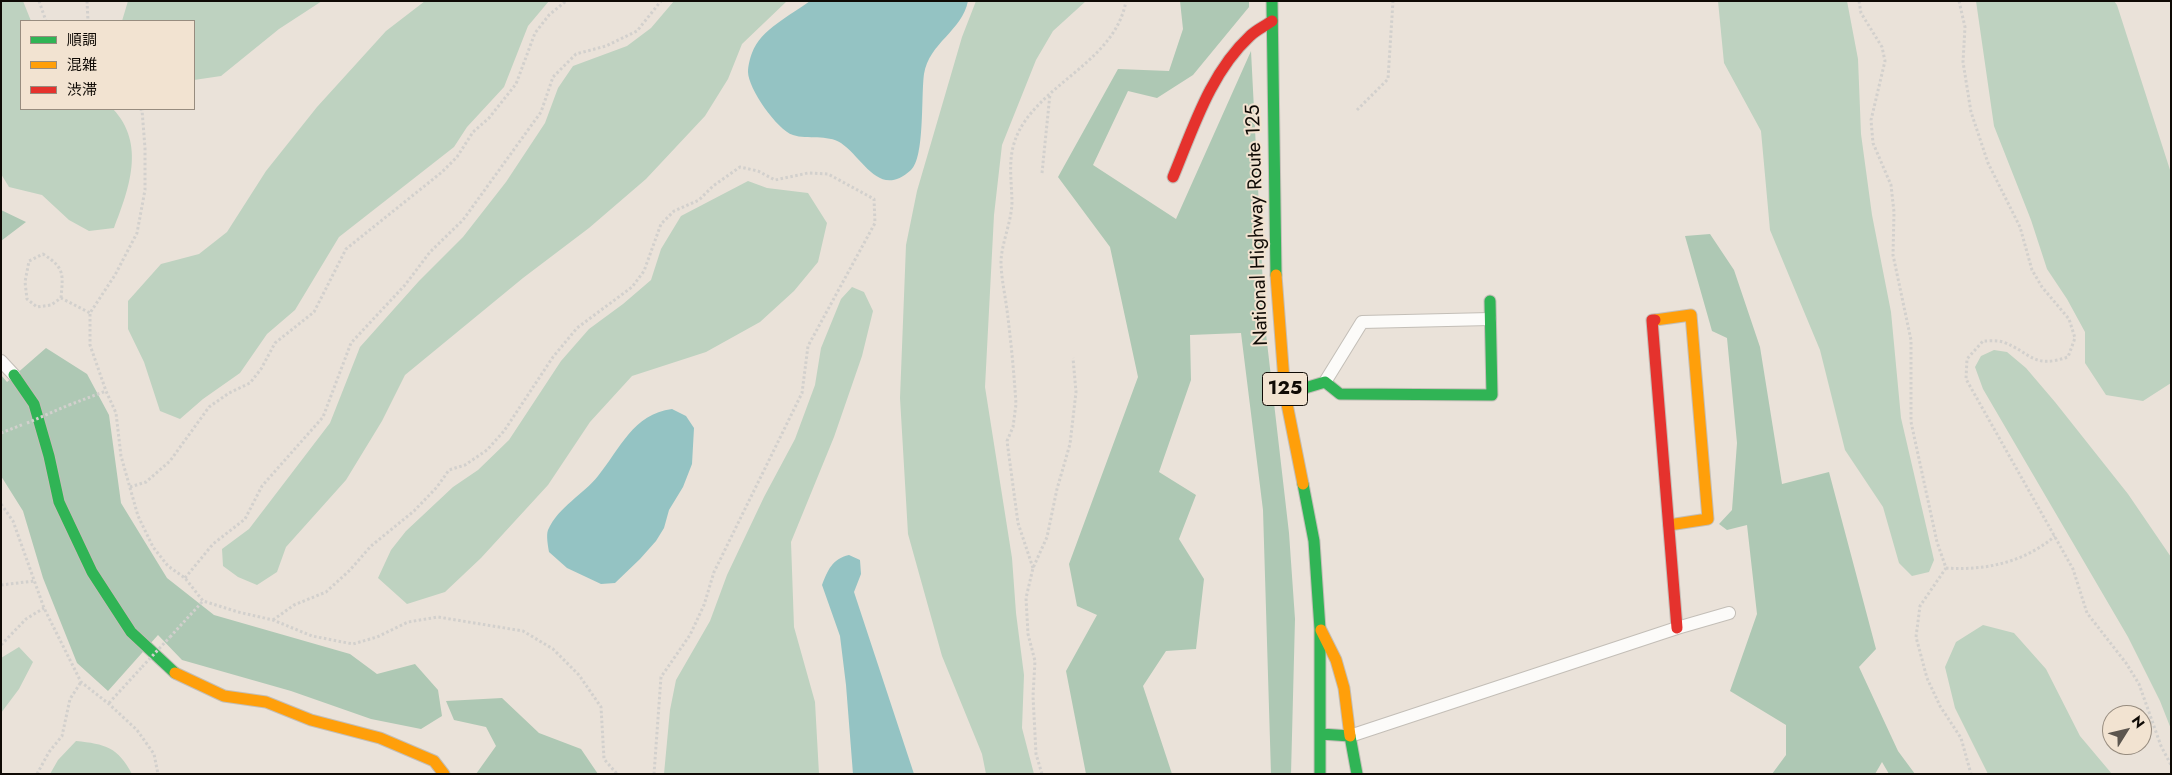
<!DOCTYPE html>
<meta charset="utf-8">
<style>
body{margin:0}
#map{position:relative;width:2172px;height:775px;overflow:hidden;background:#eae2d9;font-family:Jost,"Noto Sans JP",sans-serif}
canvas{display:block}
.frame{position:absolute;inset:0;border:2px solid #0f0a05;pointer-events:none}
.legend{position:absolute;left:20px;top:20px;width:175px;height:90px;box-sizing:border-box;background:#f2e3d1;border:1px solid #978c7f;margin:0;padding:6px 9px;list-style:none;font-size:15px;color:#0f0a05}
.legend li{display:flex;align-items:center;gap:10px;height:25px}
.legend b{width:25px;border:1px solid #978c7f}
.north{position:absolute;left:2102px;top:705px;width:50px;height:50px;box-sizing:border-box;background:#f2e3d1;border:1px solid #978c7f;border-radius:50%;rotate:54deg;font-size:14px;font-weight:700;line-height:20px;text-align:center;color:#0f0a05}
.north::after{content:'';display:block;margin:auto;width:18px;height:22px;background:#5c564f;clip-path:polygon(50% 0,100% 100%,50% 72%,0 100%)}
</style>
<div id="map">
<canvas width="2172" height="775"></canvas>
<div class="frame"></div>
<ul class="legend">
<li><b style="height:6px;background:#30b455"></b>順調</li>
<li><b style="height:6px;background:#ff9f0a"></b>混雑</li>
<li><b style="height:6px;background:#e5322d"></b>渋滞</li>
</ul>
<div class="north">N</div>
</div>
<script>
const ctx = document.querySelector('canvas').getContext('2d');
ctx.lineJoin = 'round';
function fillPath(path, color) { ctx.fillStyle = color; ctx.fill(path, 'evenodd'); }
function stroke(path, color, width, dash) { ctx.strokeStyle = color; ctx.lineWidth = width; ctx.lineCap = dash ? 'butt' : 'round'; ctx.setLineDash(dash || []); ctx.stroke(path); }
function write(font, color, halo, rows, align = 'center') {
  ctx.font = font + ' Jost,sans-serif'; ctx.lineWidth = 4; ctx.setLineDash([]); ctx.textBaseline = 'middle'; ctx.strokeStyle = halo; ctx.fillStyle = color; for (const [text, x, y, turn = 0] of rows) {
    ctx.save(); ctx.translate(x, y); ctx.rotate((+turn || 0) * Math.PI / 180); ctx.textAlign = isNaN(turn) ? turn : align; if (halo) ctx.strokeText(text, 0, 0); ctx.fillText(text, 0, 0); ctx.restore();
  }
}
const green = new Path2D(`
 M1,1H23L31,21H21V109H113C146,144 129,189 114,228L89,231L69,220L42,195L9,187L1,174Z
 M128,1H322L279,29L221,76L194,80V21H122Z
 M425,1H549L528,26L504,87L467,127L454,147L339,237L295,310L267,334L240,373L203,399L180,419L160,411L144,362L128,329V301L161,264L199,254L227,232L266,171L317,107L386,31Z
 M674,1H787L742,44L728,79L705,116L646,179L589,228L523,278L405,375L382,421L346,480L286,547L277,572L257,585L238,577L223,566L222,549L249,529L330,423L360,347L419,281L463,237L506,182L545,123L558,88L573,66L627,46L651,28Z
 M976,1H1086L1053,31L1036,60L1002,145L994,215L985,387L1012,558L1016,613L1024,675L1022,728L1034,774H986L982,754L942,656L908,534L900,398L906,245L917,191L962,37Z
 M1718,1H1847L1858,59L1861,134L1872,215L1891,312L1901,418L1934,560L1929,572L1912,576L1899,563L1883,507L1845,450L1820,350L1770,230L1761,131L1724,63Z
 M1976,1H2114L2117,5L2171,173V383L2143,401L2106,395L2085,363V332L2067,299L2047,269L2031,220L1994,126Z
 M748,181L767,188L808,193L827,223L818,262L794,291L760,322L706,352L632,376L590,422L548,485L481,558L445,592L407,604L378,578L391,550L406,531L453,487L478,470L509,440L561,361L589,329L623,304L651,280L661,249L681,216Z
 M852,287L864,292L873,311L862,356L834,437L791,542L794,627L815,702L819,774H664L670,710L676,680L710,621L727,575L764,497L795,439L815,385L821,348L841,299Z
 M1994,350L2007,352L2026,368L2055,402L2128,494L2171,557V729L2160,701L2128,637L1983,389L1975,367L1981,356Z
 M1983,625L2014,633L2046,669L2080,736L2112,774H1988L1955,708L1945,667L1956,642Z
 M19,647L33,662L19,689L1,713V658Z
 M76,741C105,744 118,747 132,774H50L58,760Z`);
const forest = new Path2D(`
 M1180,1H1249V7L1193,75L1157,98L1128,91L1093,165L1176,219L1251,51L1265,325L1289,533L1295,619L1291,774H1271L1263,510L1241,333L1190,335L1191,380L1159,472L1196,495L1179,539L1204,579L1196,649L1166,651L1143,686L1172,774H1086L1066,671L1097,615L1077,606L1069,564L1138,377L1110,247L1058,177L1118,69L1169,71L1183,29Z
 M1,210L26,222L1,241Z
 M1710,234L1734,270L1760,347L1782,484L1829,472L1876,649L1859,667L1898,751L1915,774H1889L1882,762L1875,774H1772L1786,755V725L1730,691L1757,614L1747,525L1727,530L1719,524L1732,510L1737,443L1727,338L1712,331L1685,236Z
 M46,348L87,374L109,415L121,503L167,578L214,615L350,654L377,674L415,664L438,690L442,716L421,729L371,719L291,691L182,660L158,635L108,691L77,663L43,578L23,511L1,476V375L7,382Z
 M502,698L539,733L581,749L598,774H476L496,746L486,727L454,720L446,701Z`);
const water = new Path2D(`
 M810,1H968C962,31 929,43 924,74C921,95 925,158 911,170C879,199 864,159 841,143C827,134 808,140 793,135C777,130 748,88 748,72C748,66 750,58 752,53C761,29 790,16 810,1Z
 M672,409L686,416L694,428L692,464L683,487L669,510L664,528L656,541L640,559L615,583L601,584L567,568L549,552C548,546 546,535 548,530C559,506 583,495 598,476C620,449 633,414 672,409Z
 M849,555L860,560L861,574L854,592L914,774H853L846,685L840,636L822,585C828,570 832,559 849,555Z`);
const path = new Path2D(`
 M39,1L46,21
 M87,1L88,21
 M1859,1L1861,13L1882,47L1885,61L1871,120L1873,143L1891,185L1894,212L1893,255L1911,340V422L1937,542L1946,568L1920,606L1916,637L1927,678L1940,706L1961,738L1971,774
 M1959,1L1965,27L1963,62L1971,112L1988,163L2020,227L2032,270L2042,287L2069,319L2075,338L2068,357C2032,369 2032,353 2003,342C1997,340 1989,341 1983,341L1967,359L1966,379L2073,569L2087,613L2126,663L2139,684L2161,746L2171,765
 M140,109L142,110L145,148V190L137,233L115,275L90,313V345L106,391L116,413L121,456L138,516L153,547L168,566L185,578L203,601L238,612L273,620L312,636L353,644L377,637L408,622L438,617L523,631L553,649L579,675L601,707L604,759L617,774
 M1357,110L1388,79L1393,1
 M1042,173L1050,94
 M61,298C63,274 65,268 43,254L29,261L25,282L27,299L37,307L51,305L61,298L90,313
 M69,405L106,391
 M1,433L24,424
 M130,487L146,482L170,461L209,407L229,393L250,383L261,369L275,343L314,312L346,249L442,172L457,157L473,132L489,118L516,84L535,33L549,15L566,1
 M1,504L13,521L44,608L81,682L109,704L137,730L154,754L158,774
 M1033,568L1018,523L1007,441L1013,427L1016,404C1014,373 1011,341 1007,310C1005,294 1001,277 1001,261C1002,241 1012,221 1012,201C1011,170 1006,149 1025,121C1055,78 1116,56 1126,1
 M1946,568C1985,571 2025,562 2055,536
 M185,578L213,544L245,519L262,486L323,417L351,343L405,285L430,252L463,220L541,112L553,77L576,54L606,46L637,31L661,1
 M1,585L34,581
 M273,620L294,605L326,592L350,570L371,546L414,511L437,487L449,470L465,465L487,450L504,431L553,357L577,328L632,287L644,271L661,224L674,211L699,200L713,186L740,167L758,171L775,180L808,173L828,174L874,199L875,223L808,346L802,393L714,572L704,605L690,635L661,677L654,774
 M170,637L203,601
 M1,645L26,619L44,608
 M109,703L142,667
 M37,774L49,752L62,736L70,699L81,682
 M1042,774L1036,754L1033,696L1035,661L1028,634L1026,598L1033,568L1047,537L1057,489L1070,444L1076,392L1073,358`);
const street = new Path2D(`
 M1,361L14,375
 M1325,382L1362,322L1490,319
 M1350,736L1677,628L1729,613`);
const fast = new Path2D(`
 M1272,1L1276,275
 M14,375L34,404L49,456L59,502L92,572L131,632L175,673
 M1285,394L1325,382L1340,394L1492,395L1490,301
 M1303,484L1314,541L1320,629V774
 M1321,734L1350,736L1357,774`);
const slow = new Path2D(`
 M1276,275L1285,394L1303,484
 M1655,320L1691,315L1708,519L1669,525
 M1321,630L1336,660L1344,688L1350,736
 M175,673L224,696L266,702L311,720L380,738L434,761L444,774`);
const jam = new Path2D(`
 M1173,177C1193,129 1210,73 1250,36C1256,30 1265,26 1272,21
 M1655,320H1652L1677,628`);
const pathBridge = new Path2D(`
 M27,423L69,405
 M142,667L170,637`);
const shields = [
 [1285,389,45]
];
const shieldNames = [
 ["125",1285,389]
];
const streetNames = [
 ["National Highway Route 125",1258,225,-92]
];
fillPath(green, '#bed2c0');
fillPath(forest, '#aec8b4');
fillPath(water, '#94c3c3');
stroke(street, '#c3beb7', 14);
stroke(fast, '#c3beb7', 13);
stroke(slow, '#c3beb7', 13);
stroke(jam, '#c3beb7', 13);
stroke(path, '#d2d0cd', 3, [2.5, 2.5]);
stroke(street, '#fcfbf9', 12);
stroke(fast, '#30b455', 11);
stroke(slow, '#ff9f0a', 11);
stroke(jam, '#e5322d', 11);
stroke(pathBridge, '#d2d0cd', 3, [2.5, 2.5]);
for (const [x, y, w] of shields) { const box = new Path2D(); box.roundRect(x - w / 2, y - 16.5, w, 33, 4); ctx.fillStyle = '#f2e3d1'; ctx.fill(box); stroke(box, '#0f0a05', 1); }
write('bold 19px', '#0f0a05', null, shieldNames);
write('20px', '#0f0a05', '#f2e3d1', streetNames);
</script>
